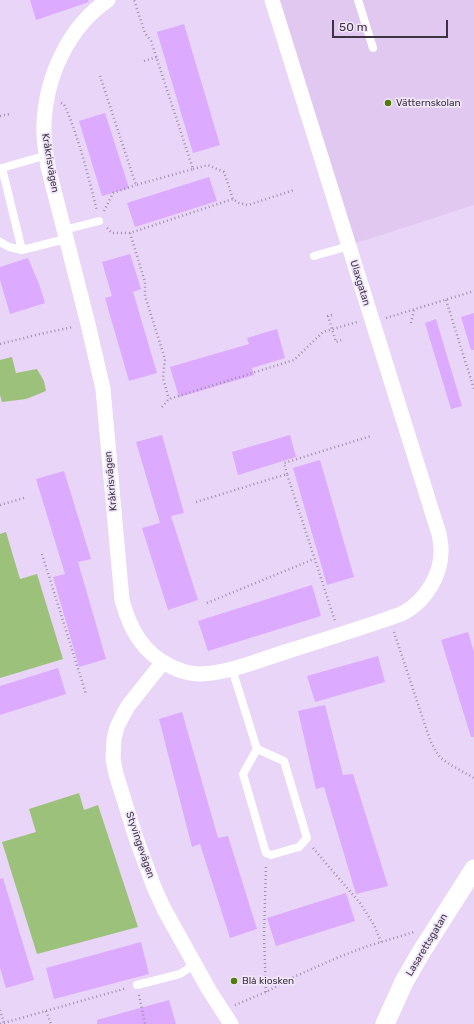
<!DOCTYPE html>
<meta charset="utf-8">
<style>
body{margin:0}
#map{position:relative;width:474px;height:1024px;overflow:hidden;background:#e9d5f8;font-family:Rubik,sans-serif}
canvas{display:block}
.scale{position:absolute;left:332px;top:20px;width:116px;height:18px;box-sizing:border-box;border:2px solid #3c3442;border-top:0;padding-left:5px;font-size:12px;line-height:14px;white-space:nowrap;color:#3c3442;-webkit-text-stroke:3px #f2e6fb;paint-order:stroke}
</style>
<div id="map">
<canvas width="474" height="1024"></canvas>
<div class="scale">50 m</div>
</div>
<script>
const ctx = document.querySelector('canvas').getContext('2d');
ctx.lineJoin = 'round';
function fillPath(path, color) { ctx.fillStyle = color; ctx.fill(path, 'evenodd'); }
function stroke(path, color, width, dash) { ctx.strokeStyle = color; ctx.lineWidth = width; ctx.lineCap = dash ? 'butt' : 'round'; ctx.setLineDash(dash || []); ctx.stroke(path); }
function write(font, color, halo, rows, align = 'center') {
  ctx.font = font + ' Rubik,sans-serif'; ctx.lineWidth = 3.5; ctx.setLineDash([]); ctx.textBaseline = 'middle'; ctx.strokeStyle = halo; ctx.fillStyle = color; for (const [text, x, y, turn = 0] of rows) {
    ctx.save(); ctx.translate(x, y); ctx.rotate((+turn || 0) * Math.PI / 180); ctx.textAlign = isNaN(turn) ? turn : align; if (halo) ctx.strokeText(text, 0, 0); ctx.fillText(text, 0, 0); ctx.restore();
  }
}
const built = new Path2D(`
 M270,0H474V205L347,246Z`);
const green = new Path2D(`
 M12,357L16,373L37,369L44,381L46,391L26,399L2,402L0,395V360Z
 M6,532L20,579L37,574L63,659L0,678V534Z
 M79,793L84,810L98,805L138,927L37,954L2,842L36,832L29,809Z`);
const building = new Path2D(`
 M30,0H88L89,2L36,20Z
 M184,24L220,145L193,153L157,32Z
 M105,113L129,188L102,196L79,121Z
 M209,177L217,201L135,227L127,203Z
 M130,254L141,289L133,292L157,373L129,381L105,298L112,296L102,262Z
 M28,258L39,284L45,303L10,314L0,280V267Z
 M474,313V350H471L461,317Z
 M436,319L462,406L451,409L425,323Z
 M277,329L285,358L252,368L254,375L179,397L170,367L249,344L247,338Z
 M162,435L184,513L171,516L198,600L168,610L142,528L160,523L136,442Z
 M290,435L296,457L238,475L232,452Z
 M320,460L354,577L327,585L293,468Z
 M64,471L91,559L78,562L106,659L79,667L53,577L65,574L36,479Z
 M312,585L321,616L208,651L198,621Z
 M468,632L474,652V737H471L441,640Z
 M378,656L385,682L315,702L307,676Z
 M58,668L66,694L0,715V686Z
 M325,705L343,775L353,774L388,886L356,894L324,787L316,789L298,711Z
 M182,712L218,838L228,836L257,929L230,938L200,844L192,847L159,719Z
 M3,878L34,980L6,988L0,968V879Z
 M346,893L355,921L276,946L267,918Z
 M141,942L149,974L54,999L46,968Z
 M169,1000L176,1024H97V1020Z`);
const path = new Path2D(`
 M144,61L157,57
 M100,76L136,185L193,169L151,41L145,33L134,0
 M61,103L64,104C79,138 88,175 97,211
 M0,116L10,114
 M193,169L208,165L224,172L233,199
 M104,211L113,193L136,185
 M107,228L112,233H130L233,199L239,203L248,205L294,190
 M130,233L145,282V296L165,359L163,378L169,399
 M446,300L474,389
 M332,315L328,316L336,342L341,340
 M386,318L474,291
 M411,323L414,310
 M0,344L40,334L73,327
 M162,407L169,399L294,360L323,332L357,322
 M287,474L284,463L371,436
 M196,502L287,474L335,621
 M0,505L24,498
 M42,554L86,694
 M207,603L314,559
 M394,632L430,740C433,746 436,752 440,757C449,765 464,772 474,778
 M313,848L360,903L374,925L381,942
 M266,992L264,936L266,865
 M139,995L145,1024
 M235,1005L266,992L294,977L334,959L365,947L414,932
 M0,1010L4,1023
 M46,1011L51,1024
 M0,1024L127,988`);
const service = new Path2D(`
 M358,0L373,48
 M64,230L99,221
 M0,242L9,247L22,250L66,239
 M22,250L2,168L47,155
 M314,256L349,246
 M232,669L257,749L243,774L266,853L271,855L299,847L307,838L284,761L257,749
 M137,985L180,974L195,964`);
const minor = new Path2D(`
 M108,0C68,27 46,77 44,124C43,138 46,153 48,167L88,324L103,389L122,600C130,629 142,652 170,666C180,671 190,674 200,674C229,673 257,661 285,652C320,641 355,630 390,618C395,616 400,615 405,612C426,600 442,574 441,549C441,544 440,539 439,534L272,0
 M163,662L128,706L123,715L117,727L114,739L113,759L116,774L136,838L154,887L164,909L209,990L231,1024`);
const tertiary = new Path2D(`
 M385,1024L404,982L420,954L474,869`);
const markers = [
 [388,103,4,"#4f7d06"],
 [234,981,4,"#4f7d06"]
];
const poiNames = [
 ["Vätternskolan",396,103],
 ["Blå kiosken",242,981]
];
const streetNames = [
 ["Kråkrisvägen",50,163,80],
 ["Ulaxgatan",360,283,73],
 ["Kråkrisvägen",111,481,-95],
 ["Styvingevägen",140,845,71],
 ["Lasarettsgatan",427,945,-59]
];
fillPath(built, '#e0c8f1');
fillPath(green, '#9cc17a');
fillPath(building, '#dcaafe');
stroke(path, '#9f90aa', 2.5, [1, 3]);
stroke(service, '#fff', 8);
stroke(minor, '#fff', 15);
stroke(tertiary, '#fff', 19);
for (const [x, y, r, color] of markers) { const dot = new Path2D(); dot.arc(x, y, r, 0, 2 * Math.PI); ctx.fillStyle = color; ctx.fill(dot); stroke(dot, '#f2e6fb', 1.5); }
write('10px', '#3c3442', '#f2e6fb', poiNames, 'left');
write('10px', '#3c3442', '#f2e6fb', streetNames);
</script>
